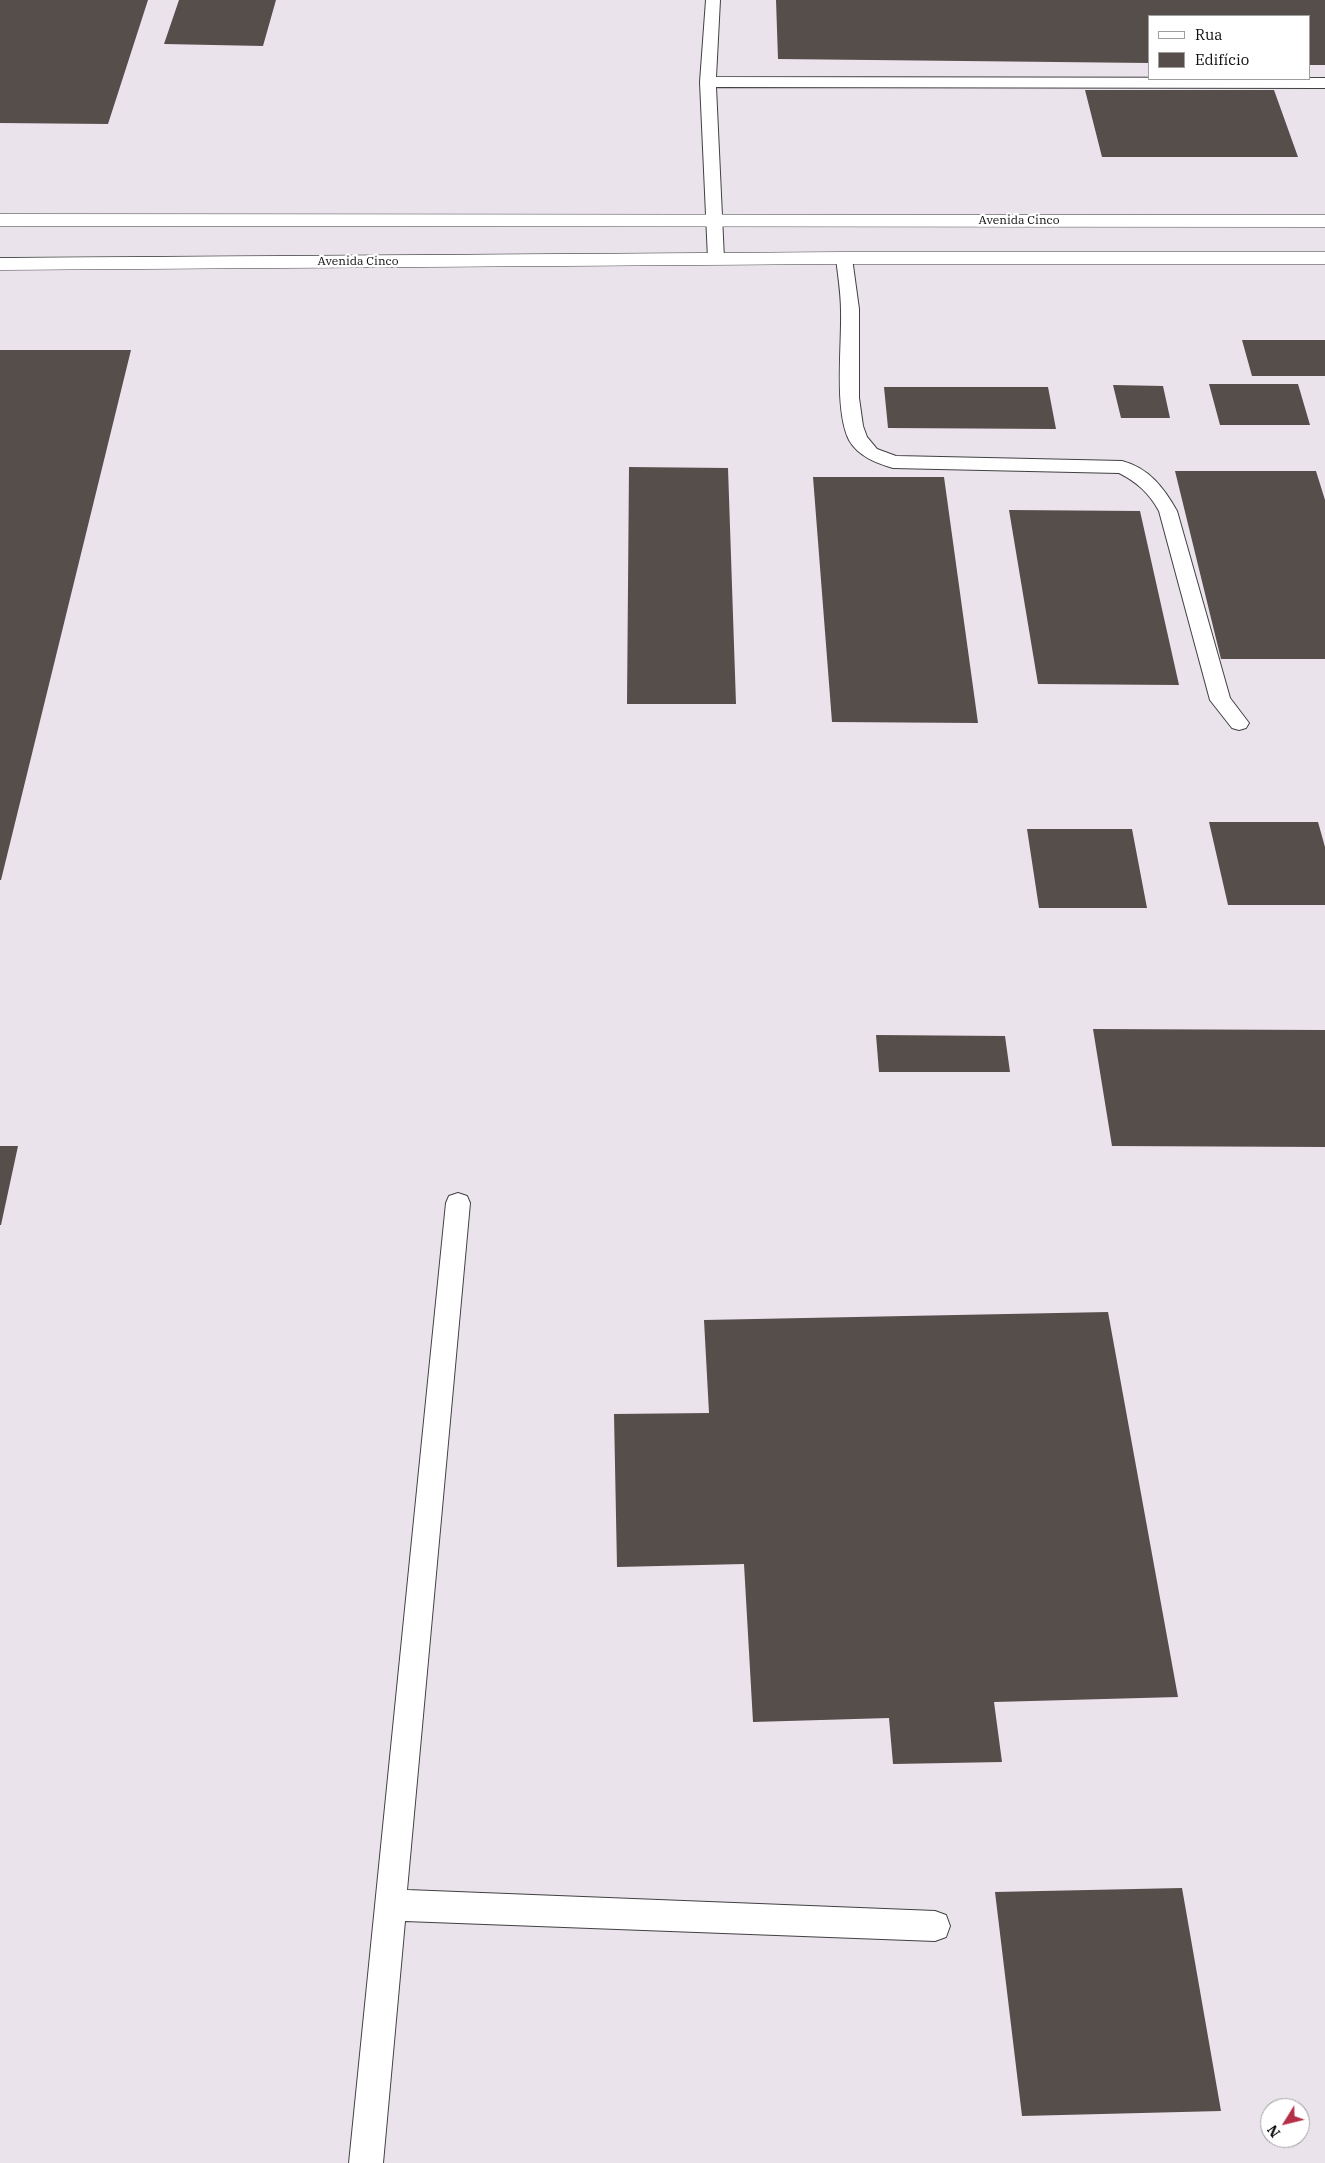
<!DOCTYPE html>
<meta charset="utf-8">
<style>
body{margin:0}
#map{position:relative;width:1325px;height:2163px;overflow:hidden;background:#fef9f0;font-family:"IBM Plex Serif",serif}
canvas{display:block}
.legend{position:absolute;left:1148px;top:15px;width:162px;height:65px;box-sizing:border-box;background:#fff;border:1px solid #9f9f9f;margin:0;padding:6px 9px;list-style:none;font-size:15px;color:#0e0e0e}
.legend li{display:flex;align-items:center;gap:10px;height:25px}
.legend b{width:25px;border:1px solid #9f9f9f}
.north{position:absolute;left:1260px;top:2098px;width:50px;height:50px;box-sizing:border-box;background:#fff;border:1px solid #9f9f9f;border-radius:50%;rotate:234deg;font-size:14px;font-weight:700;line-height:20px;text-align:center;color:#0e0e0e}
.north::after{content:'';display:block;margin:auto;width:18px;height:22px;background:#b52f47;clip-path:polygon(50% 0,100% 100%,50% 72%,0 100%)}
</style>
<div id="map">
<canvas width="1325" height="2163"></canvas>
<ul class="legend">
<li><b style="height:6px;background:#fff"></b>Rua</li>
<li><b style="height:14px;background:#564e4b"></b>Edifício</li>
</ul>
<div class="north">N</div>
</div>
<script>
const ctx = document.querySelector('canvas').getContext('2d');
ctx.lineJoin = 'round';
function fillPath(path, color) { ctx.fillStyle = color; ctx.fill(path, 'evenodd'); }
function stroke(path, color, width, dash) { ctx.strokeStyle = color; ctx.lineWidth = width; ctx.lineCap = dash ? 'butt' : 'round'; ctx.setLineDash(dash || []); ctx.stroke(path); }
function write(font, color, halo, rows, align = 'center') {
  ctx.font = font + ' "IBM Plex Serif",serif'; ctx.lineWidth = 5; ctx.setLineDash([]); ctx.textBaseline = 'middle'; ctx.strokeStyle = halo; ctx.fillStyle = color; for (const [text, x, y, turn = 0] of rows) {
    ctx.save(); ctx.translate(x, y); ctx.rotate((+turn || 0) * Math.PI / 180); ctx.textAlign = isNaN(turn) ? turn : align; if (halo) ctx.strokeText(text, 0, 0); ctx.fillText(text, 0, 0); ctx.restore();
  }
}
const industrial = new Path2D(`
 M0,0H1325V2163H0ZM1149,16H1309V79H1149ZM1270,2108H1300V2138H1270Z`);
const building = new Path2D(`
 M0,0H148L108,124L0,123Z
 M179,0H276L263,46L164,44Z
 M776,0H1325V65H1309V16H1149V63L778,59Z
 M1085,90H1274L1298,157H1102Z
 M1242,340H1325V376H1252Z
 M0,350H131L1,880H0Z
 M1209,384H1298L1310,425H1220Z
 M1113,385L1163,386L1170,418H1121Z
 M884,387H1048L1056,429L888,428Z
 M629,467L728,468L736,704H627Z
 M1175,471H1316L1325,500V659H1221Z
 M813,477H944L978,723L832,722Z
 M1009,510L1140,511L1179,685L1038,684Z
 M1209,822H1318L1325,847V905H1228Z
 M1027,829H1132L1147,908H1039Z
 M1093,1029L1325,1030V1147L1112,1146Z
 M876,1035L1005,1036L1010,1072H879Z
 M0,1146H18L1,1225H0Z
 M1108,1312L1178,1697L994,1702L1002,1762L893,1764L889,1718L753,1722L744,1564L617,1567L614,1414L709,1413L704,1320Z
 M1182,1888L1221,2111L1022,2116L995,1892Z`);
const service = new Path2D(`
 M706,0H720L716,77L1325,78V88L716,87L724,259L722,263H710L708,259L700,82Z
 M844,253L850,254L852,258L859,309V398L863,426L867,437L877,449L896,456L1122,461C1149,468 1164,488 1177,511L1230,698L1249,723L1246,728L1239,730L1232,728L1210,700L1159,511C1149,493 1137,482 1119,473L893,468C876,463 858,456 849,440C834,410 842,345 841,311C841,293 838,276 836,258L838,254Z
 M458,1193L467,1196L470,1203L407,1890L935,1911L946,1915L950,1926L946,1937L935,1941L405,1921L383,2163H349L446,1203L449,1196Z`);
const tertiary = new Path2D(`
 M0,214L1325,215V227L0,226Z
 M844,252H1325V264H844L0,270V258Z`);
const farStreetnames = [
 ["Avenida Cinco",1019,221],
 ["Avenida Cinco",358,262]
];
fillPath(industrial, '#eae3ec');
fillPath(building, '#564e4b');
stroke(service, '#414141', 2);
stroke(tertiary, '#414141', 1);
fillPath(service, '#fff');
fillPath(tertiary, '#fff');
write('12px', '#0e0e0e', '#fff', farStreetnames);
</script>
